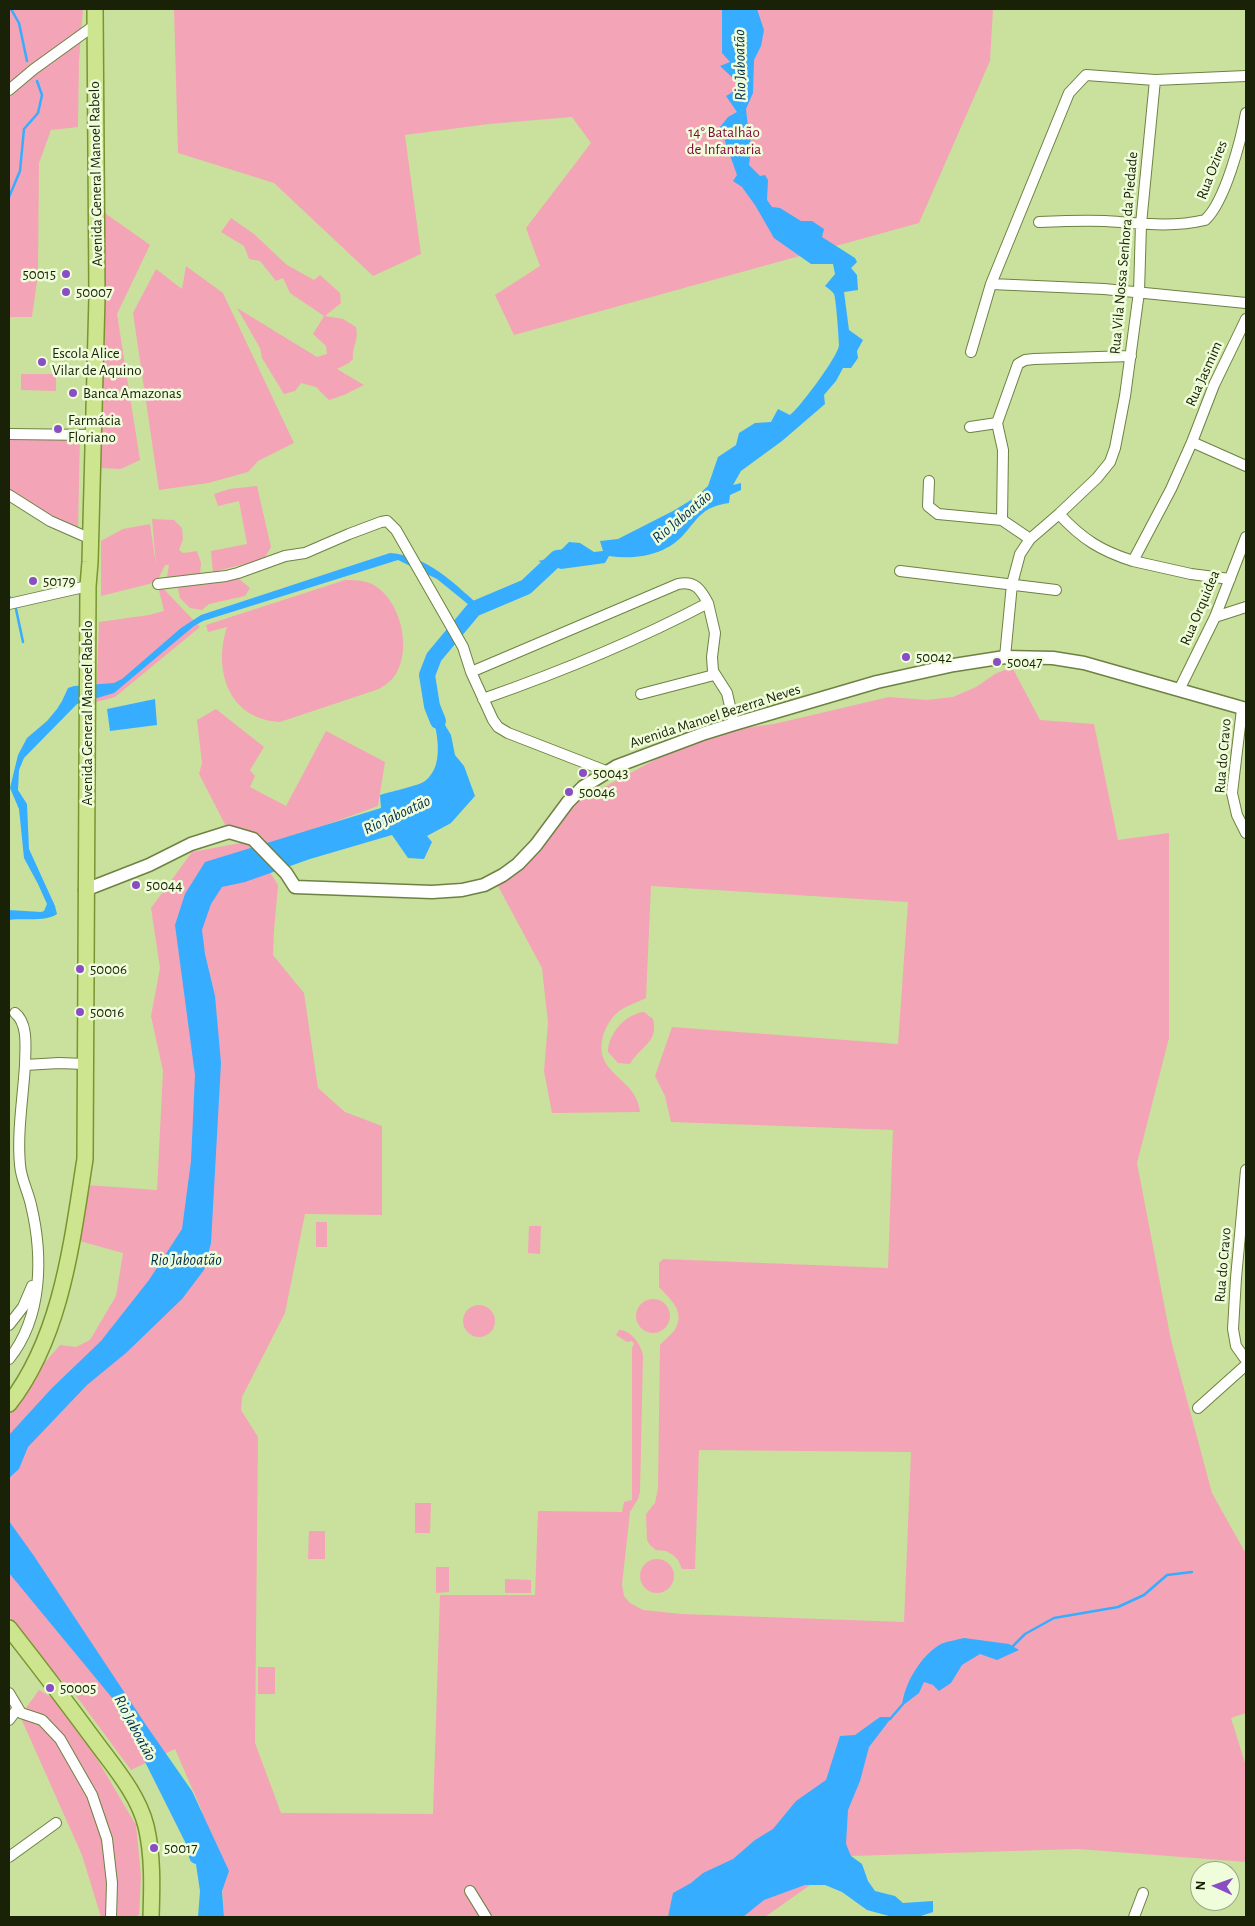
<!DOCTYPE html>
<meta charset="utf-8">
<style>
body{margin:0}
#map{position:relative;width:1255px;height:1926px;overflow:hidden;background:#c9e19d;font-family:"Alegreya Sans",sans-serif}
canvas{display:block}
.frame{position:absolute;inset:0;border:10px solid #192107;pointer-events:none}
.north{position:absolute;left:1190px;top:1861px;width:50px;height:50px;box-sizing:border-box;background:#f0fddb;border:1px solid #9aa586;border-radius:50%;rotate:272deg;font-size:14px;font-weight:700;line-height:20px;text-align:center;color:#192107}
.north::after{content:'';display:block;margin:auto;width:18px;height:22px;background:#894ec5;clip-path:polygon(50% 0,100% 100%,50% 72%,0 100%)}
</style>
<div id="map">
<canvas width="1255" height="1926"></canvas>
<div class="frame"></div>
<div class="north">N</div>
</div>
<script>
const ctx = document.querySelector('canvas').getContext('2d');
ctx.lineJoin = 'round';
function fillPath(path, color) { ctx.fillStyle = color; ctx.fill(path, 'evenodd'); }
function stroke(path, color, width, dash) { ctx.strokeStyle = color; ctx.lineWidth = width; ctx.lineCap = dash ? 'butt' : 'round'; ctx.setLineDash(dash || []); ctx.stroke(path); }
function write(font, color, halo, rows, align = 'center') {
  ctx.font = font + ' "Alegreya Sans",sans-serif'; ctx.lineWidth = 5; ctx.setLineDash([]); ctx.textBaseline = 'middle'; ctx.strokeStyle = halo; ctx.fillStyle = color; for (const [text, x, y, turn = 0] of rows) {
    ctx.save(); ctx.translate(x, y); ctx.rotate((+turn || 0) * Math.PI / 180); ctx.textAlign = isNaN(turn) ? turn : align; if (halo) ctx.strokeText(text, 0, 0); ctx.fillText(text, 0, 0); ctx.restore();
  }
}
const green = new Path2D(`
 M9,9H83L79,61L78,127L51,130L39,163L38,274L32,317H9V354Z
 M174,9H993L990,61L919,223L514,335L495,295L540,266L526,228L591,143L572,117L489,124L405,135L421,254L373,276L274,183L178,153Z
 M102,211L150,245L117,314L140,460L121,469L100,468Z
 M231,218L254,234L287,265L314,280L320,275L340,293L341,303L325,316L343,319L356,327C359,343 352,345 353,359L349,363L337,369L364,385L344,395L329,400L316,387L301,383L295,391L284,394L262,358L260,348L237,308L317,357L327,354L326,346L313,334L324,316L290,293L283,278L276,281L260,261L249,259L244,246L221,232Z
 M186,266L223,293L294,443L258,461L248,472L208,483L159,490L133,313L156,269L182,289Z
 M21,374H56V391L21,390Z
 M9,433H80L78,532L9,490Z
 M257,486L271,547L264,559L213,572L211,551L247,544L239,501L218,506L214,494L229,489Z
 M152,519L174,520L182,528L183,539L179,550L183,553L197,551L201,563L200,575L237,577L250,588L245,596L209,604L202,610L190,608L180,598L178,588L184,586L168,583L167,577L169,565H165L157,582L200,627L115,697L96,702L99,622L149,615L164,611L157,582L101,596V541L123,529L150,524L156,565Z
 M345,580C354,580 363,580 372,584C399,598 411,643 398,670C394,679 387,684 379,689L280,722C228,719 213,670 227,627L208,632L206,625Z
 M1012,667L1040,720L1094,724L1118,840L1169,833V1038L1137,1163L1171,1340L1212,1493L1246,1554V1713L1231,1718L1246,1766V1862L1078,1849L851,1856L765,1917H224L222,1886L201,1809L175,1749L131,1770L77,1697L33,1650L9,1616V1411L29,1381L60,1345L76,1347L90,1340L116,1296L123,1253L76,1240L86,1185L157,1190L163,1071L151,1016L160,968L151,908L192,852L251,841L278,885L274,931L273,955L304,993L318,1088L345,1112L382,1126V1215L305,1214L285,1313L242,1397L241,1410L258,1437L255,1743L281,1813L433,1814L440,1595H535L538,1511L622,1512L624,1502L632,1500V1348L634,1344L632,1341L627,1342L616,1335L619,1330C630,1329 642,1345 643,1356L640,1492L638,1499L630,1512L622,1585L624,1596L630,1603L643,1610L682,1614L904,1622L911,1452L699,1450L695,1569H682L678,1560L673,1555L666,1551L656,1550L650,1545L647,1540L646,1514L655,1503L658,1488L660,1345C664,1340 670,1336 674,1331C687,1312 670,1299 659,1287V1263L663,1259L888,1268L893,1130L671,1122L665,1096L655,1076L672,1027L898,1044L908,902L651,886L646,998C638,1002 626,1006 618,1012C604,1024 595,1049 607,1065C620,1083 637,1087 640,1112L552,1113L544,1071L548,1023L542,968L498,886L537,849L580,800L705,733L774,724L889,697L927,700L953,697L976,687L995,674Z
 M216,709L264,747L250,770L255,776L250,787L286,806L326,731L385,762L378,806L277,843L258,844L229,832L199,774L202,763L197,720Z
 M644,1012L653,1019C659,1043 640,1046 630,1064L618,1063L608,1052C608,1034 625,1014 644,1012Z
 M316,1222H327V1247H316Z
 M529,1226H541L540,1254L528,1253Z
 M636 1316a17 17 0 1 1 34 0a17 17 0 1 1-34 0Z
 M463 1321a16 16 0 1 1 32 0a16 16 0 1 1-32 0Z
 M415,1503H431L430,1533H415Z
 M309,1531H325V1559H308Z
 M640 1576a17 17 0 1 1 34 0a17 17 0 1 1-34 0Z
 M436,1567H449V1592L436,1593Z
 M505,1579L531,1580V1593H505Z
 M258,1667H275V1694H258Z
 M39,1690L53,1698L90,1747L136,1825L141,1876L139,1915L133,1917H101L82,1855L20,1716Z`);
const water = new Path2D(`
 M722,9H757L764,30L761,46L754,60L753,93L746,109L748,128L752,138L746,149L750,157L749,165L760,176L765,175L768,180L767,200L772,207L780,208L801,221H812L824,229L822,237L855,258L857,262L851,268L857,275L858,290L844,292L849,330L863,340L857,351L858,358L851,368H843L836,381L824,395L825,404L782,441L741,471L733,485L741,483V490L730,495L729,503C703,507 700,516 685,533C667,555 636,560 609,556L605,563L561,569L538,561L553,558L569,542L580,543L594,552L603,551L600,541L618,539L673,511L696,497L708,486L718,457L736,445L739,433L755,423L771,422L778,409L790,415C799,409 839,355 839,345C839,339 836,298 834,294C832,291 828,288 825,286L835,274L833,264H811L774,238L755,205L742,187L733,181L737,175L720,127L728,117L737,112L726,96L738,89L735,80L720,66L730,62L722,53Z
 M390,553C428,556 452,582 479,605L474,609L437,579L398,560L203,621L194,626L114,693L77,704L24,758L19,770L18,790L27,804L29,849L55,906L57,914C47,922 22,918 9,920V910L41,912L44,911L47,904L38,884L24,858L19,809L10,788L18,755L27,738L47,721L57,709L62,701L68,688L74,686L114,683L122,679L181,628L201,615Z
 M155,699L157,725L110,731L107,709Z
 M430,700L451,735L455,755L464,766L475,796L451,823L427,836L432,842L424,859L408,858L392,835L310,859L245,882L222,887L211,904L202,930L205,954L215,996L221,1063L211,1243L204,1270L182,1299L126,1353L87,1385L28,1447L19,1469L9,1478V1435L52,1388L101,1341L149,1280L182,1229L191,1161L195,1075L175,925L185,894L205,862L381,808L380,795C389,792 418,786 425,781C448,763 434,724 430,700Z
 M9,1521L34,1556L146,1725L192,1791L229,1871L222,1891L224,1917H198L200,1891L189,1818L113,1699L9,1573Z
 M964,1638L1009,1644L1019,1650L997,1660L980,1654L962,1665L951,1683L939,1691L933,1685L924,1682L919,1693L902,1706C904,1684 921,1655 941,1644C948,1641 957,1640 964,1638Z
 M880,1717H892L869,1747L860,1781L848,1810L846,1844L851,1856L862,1864L868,1881L875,1891L895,1896L903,1903L933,1901V1912L918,1917L889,1916L867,1910L842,1892L825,1885H805L764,1900L743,1917H668L673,1893L691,1883L703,1873L733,1859L755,1840L773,1829L796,1801L826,1780L840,1736L855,1735Z`);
const stream = new Path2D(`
 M11,9L19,23L27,61
 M9,197L20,171L24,129L38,113L42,95L37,81
 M9,596L10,598
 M16,609L23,642
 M1010,1649L1025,1634L1054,1618L1118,1607L1144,1595L1167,1575L1192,1572
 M890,1719L903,1704`);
const river = new Path2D(`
 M438,721L432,706L427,675L434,657L474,609L526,587L557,558L569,557
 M150,1754L194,1842L197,1856`);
const minor = new Path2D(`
 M9,90L34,69L95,25
 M1039,222C1061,221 1083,220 1105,221C1137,223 1172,228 1205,220C1225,202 1241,140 1246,113
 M991,284L1104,289L1246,303
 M971,352L991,284L1069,93L1086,75L1155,80L1246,76
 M970,427L997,423
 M9,434L93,435
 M1192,442L1246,466
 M929,481L928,506L938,514L1002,520L1030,539
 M9,495L50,521L91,539
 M1059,514C1082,539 1101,551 1133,561L1171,489L1192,442L1214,385L1246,319
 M1002,520L1003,450L997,423L1018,364L1025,360L1034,359L1131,356
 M1133,561L1191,574L1230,579
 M900,571L1056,590
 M158,584L226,576L238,573L285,556L305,553L349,534L381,522L387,521L396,530L463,647L471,672L493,720L498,727L508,733L606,771
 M708,603L715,633L712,657L713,671L727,693L734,724
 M9,604L88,586
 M1215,617L1246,607
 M1005,657L1012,584L1020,554L1030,539L1059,514L1097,478L1110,462L1115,448L1125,396L1139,292L1141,224L1155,80
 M471,672L678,584C695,580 701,590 708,603C636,641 560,672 483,699
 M1179,690L1215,617L1246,537
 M641,694L714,675
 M1242,709L1232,793L1237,815L1246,833
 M15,1013C29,1024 25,1050 25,1065L59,1063L85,1064
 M1246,1170L1236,1278L1233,1329L1236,1346L1246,1360
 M9,1325L23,1307L32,1286
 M9,1359C43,1317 43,1255 31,1205C28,1191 21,1179 20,1165C17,1132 23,1098 25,1065
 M1198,1408L1246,1365
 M9,1693L21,1713L42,1720L60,1739L92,1795L107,1839L112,1883L111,1917
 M9,1720L18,1708
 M9,1857L56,1823
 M470,1891L486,1917
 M1134,1917L1143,1893`);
const tertiary = new Path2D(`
 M85,890L149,865L191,844L229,832L253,839L286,873L295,887L432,892L462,890L484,885L503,875L518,864L536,845L568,802L583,787L617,766L705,733L734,724L877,682L954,665L1005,657L1053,658L1084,663L1246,709`);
const primary = new Path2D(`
 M9,1404C62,1336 72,1241 85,1159L88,586L90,562L97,297L95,9
 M9,1628C38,1665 67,1703 95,1741C114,1767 138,1794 146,1826C153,1855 152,1887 151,1917`);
const markers = [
 [66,274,5,"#894ec5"],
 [66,292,5,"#894ec5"],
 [42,362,5,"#894ec5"],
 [73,393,5,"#894ec5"],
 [58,429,5,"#894ec5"],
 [33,581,5,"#894ec5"],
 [906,657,5,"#894ec5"],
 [997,662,5,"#894ec5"],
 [583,773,5,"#894ec5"],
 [569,792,5,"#894ec5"],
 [136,885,5,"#894ec5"],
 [80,969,5,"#894ec5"],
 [80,1012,5,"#894ec5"],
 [50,1688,5,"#894ec5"],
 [154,1848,5,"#894ec5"]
];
const parkNames = [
 ["14° Batalhão",724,132],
 ["de Infantaria",724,149]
];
const streetNames = [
 ["Rua Ozires",1212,170,-69],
 ["Avenida General Manoel Rabelo",96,174,-91],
 ["Rua Vila Nossa Senhora da Piedade",1124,253,-85],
 ["Rua Jasmim",1204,374,-66],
 ["Rua Orquidea",1200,608,-67],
 ["Avenida General Manoel Rabelo",87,713,-90],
 ["Avenida Manoel Bezerra Neves",715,716,-18],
 ["Rua do Cravo",1223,756,-85],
 ["Rua do Cravo",1223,1265,-85]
];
const poiNames = [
 ["50015",56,274,"right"],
 ["50007",76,292],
 ["Escola Alice",52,353],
 ["Vilar de Aquino",52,370],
 ["Banca Amazonas",83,393],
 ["Farmácia",68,420],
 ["Floriano",68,437],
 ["50179",43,581],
 ["50042",916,657],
 ["50047",1007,662],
 ["50043",593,773],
 ["50046",579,792],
 ["50044",146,885],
 ["50006",90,969],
 ["50016",90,1012],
 ["50005",60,1688],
 ["50017",164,1848]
];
const waterNames = [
 ["Rio Jaboatão",740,65,-91],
 ["Rio Jaboatão",682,517,-40],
 ["Rio Jaboatão",397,815,-25],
 ["Rio Jaboatão",186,1260],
 ["Rio Jaboatão",135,1728,62]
];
fillPath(green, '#f4a4b7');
fillPath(water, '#36adff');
stroke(stream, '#36adff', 2.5);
stroke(river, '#36adff', 16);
stroke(minor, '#6d8242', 12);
stroke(tertiary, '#6d8242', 15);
stroke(primary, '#78952f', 18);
stroke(minor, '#fff', 10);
stroke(tertiary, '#fff', 12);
stroke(primary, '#cde58f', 15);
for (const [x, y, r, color] of markers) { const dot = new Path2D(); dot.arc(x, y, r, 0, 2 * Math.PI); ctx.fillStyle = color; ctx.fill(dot); stroke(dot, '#f0fddb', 2); }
write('15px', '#7f093b', '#f0fddb', parkNames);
write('15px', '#192107', '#f0fddb', streetNames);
write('15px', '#192107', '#f0fddb', poiNames, 'left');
write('italic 16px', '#002e4e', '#f0fddb', waterNames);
</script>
